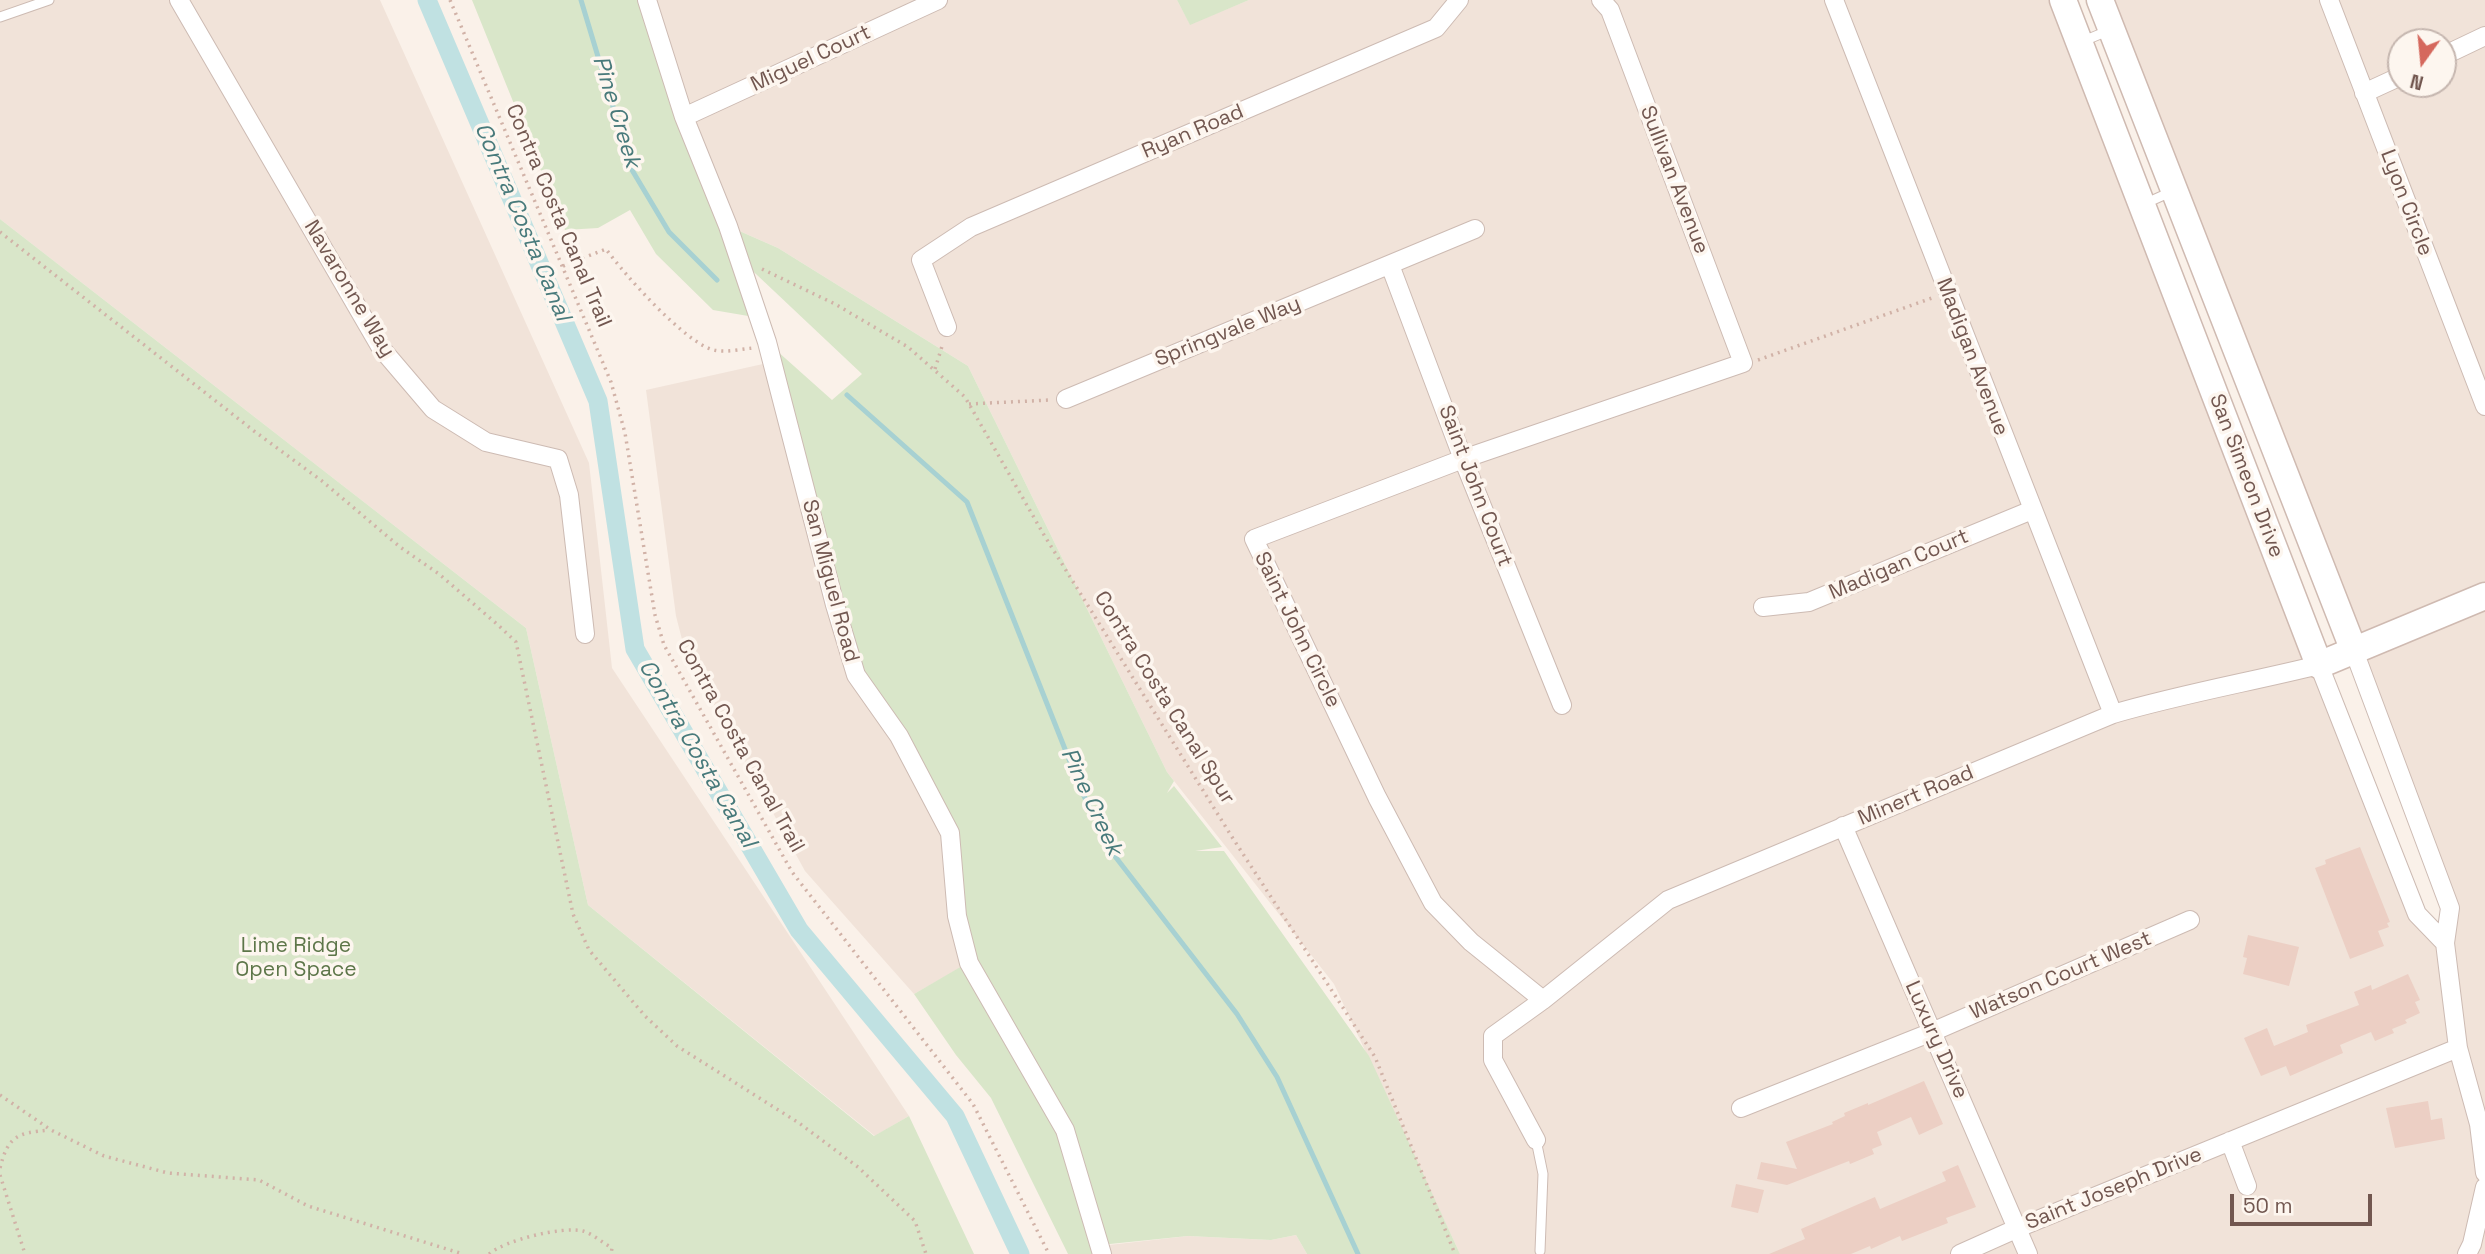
<!DOCTYPE html>
<style>
body{margin:0}
#map{position:relative;width:2485px;height:1254px;overflow:hidden;background:#faf1e9;font-family:"Space Grotesk",sans-serif}
canvas{display:block}
.north{position:absolute;left:2387px;top:28px;width:70px;height:70px;box-sizing:border-box;background:#fdf6ef;border:2px solid #c5b6af;border-radius:50%;rotate:195deg;font-size:19px;font-weight:700;line-height:28px;text-align:center;color:#725750}
.north::after{content:'';display:block;margin:auto;width:24px;height:32px;background:#d5685d;clip-path:polygon(50% 0,100% 100%,50% 72%,0 100%)}
.scale{position:absolute;left:2230px;top:1194px;width:142px;height:32px;box-sizing:border-box;border:4px solid #725750;border-top:0;padding-left:9px;font-size:21px;line-height:24px;white-space:nowrap;color:#725750;-webkit-text-stroke:5px #fdf6ef;paint-order:stroke}
</style>
<div id="map">
<canvas width="2485" height="1254"></canvas>
<div class="north">N</div>
<div class="scale">50 m</div>
</div>
<script>
const ctx = document.querySelector('canvas').getContext('2d');
ctx.lineJoin = 'round';
function fillPath(path, color) { ctx.fillStyle = color; ctx.fill(path, 'evenodd'); }
function stroke(path, color, width, dash) { ctx.strokeStyle = color; ctx.lineWidth = width; ctx.lineCap = dash ? 'butt' : 'round'; ctx.setLineDash(dash || []); ctx.stroke(path); }
function write(font, color, halo, rows, align = 'center') {
  ctx.font = font + ' "Space Grotesk",sans-serif'; ctx.lineWidth = 7; ctx.setLineDash([]); ctx.textBaseline = 'middle'; ctx.strokeStyle = halo; ctx.fillStyle = color; for (const [text, x, y, turn = 0] of rows) {
    ctx.save(); ctx.translate(x, y); ctx.rotate((+turn || 0) * Math.PI / 180); ctx.textAlign = isNaN(turn) ? turn : align; if (halo) ctx.strokeText(text, 0, 0); ctx.fillText(text, 0, 0); ctx.restore();
  }
}
const residential = new Path2D(`
 M0,0H380L589,463L612,668L909,1116L875,1136L588,905L526,628L0,219Z
 M647,0H1177L1190,24L1249,0H2062L2417,914L2445,942L2450,908L2100,0H2485V1254H1460L1334,984L1167,772L968,366L778,248L728,226ZM2401,42H2443V84H2401Z
 M772,362L950,833L969,963L914,994L805,871L686,655L676,616L646,390Z
 M1296,1235L1307,1254H1102L1100,1246L1188,1236L1271,1240Z`);
const green = new Path2D(`
 M472,0H647L728,226L778,248L968,366L1167,772L1174,781L1167,793L1174,786L1222,847L1195,851H1224L1369,1056L1460,1254H1307L1296,1235L1271,1240L1188,1236L1100,1245L1102,1254H1068L991,1098L956,1055L914,994L969,962L945,825L856,675L767,342L832,400L862,374L739,258L760,318L713,310L656,254L630,210L598,228L565,230Z
 M1177,0H1249L1190,25Z
 M0,219L526,628L588,905L874,1136L909,1116L974,1254H0Z`);
const stream = new Path2D(`
 M581,0L632,170L669,232L717,280
 M847,395L967,502L1082,792L1114,855L1237,1014L1277,1077L1358,1254`);
const canal = new Path2D(`
 M427,0L598,401L635,649L799,930L955,1116L1020,1254`);
const building = new Path2D(`
 M2360,847L2390,922L2387,923L2389,927L2378,931L2384,946L2350,959L2315,868L2326,864L2325,860Z
 M2248,935L2299,947L2289,986L2243,974L2247,958L2243,957Z
 M2408,974L2420,1000L2415,1002L2420,1013L2405,1020L2407,1023L2392,1029L2394,1033L2375,1041L2371,1032L2340,1045L2343,1053L2290,1076L2286,1066L2261,1076L2244,1038L2267,1028L2274,1046L2308,1032L2306,1025L2359,1005L2354,992L2371,985L2372,990Z
 M1924,1081L1943,1124L1919,1135L1911,1117L1877,1132L1882,1145L1872,1149L1874,1154L1850,1164L1849,1161L1787,1185L1757,1179L1761,1162L1797,1169L1786,1142L1833,1124L1832,1122L1845,1116L1844,1113L1868,1103V1105Z
 M2428,1101L2431,1120L2442,1118L2445,1139L2395,1148L2386,1108Z
 M1958,1165L1976,1207L1946,1218L1948,1223L1902,1241L1900,1236L1871,1249L1870,1246L1851,1254H1769L1805,1239L1801,1229L1875,1197L1880,1209L1946,1181L1942,1172Z
 M1736,1184L1764,1190L1758,1213L1731,1207Z`);
const path = new Path2D(`
 M450,0L611,382L625,433L655,615L664,645L792,872L973,1104L1049,1254
 M0,232L254,431L322,481L400,547L439,574L498,625L516,642L573,914L589,950L645,1016L677,1046L799,1123L858,1167L915,1221L926,1254
 M563,266L606,249C623,273 686,344 714,350C726,353 741,349 753,348
 M762,269L835,304L908,347L965,397L1044,535L1232,837L1375,1057L1455,1254
 M1758,360L1932,298
 M935,369L943,343
 M969,404L1050,400
 M0,1095L51,1130L104,1156L168,1173L259,1180L308,1206L463,1254
 M0,1168C8,1136 17,1133 49,1130
 M0,1175L25,1254
 M489,1254C505,1240 563,1226 583,1231C593,1234 603,1243 612,1248L611,1254`);
const lane = new Path2D(`
 M0,17L49,0
 M2081,42L2110,30
 M2144,204L2173,191
 M1536,1140L1543,1174L1540,1251`);
const street = new Path2D(`
 M179,0L381,348L433,409L486,442L558,459L569,495L585,634
 M647,0L684,117L728,226L767,342L835,605L856,675L899,736L950,833L957,916L969,963L1065,1130L1102,1254
 M1834,0L2113,714
 M2329,0L2485,406
 M2443,56L2485,36
 M2364,93L2401,76
 M684,117L938,0
 M1390,265L1463,459L1562,705
 M947,327L921,260L971,227L1436,28L1459,0
 M1066,399L1475,229
 M1763,607L1809,602L2032,510
 M2354,651L2450,908L2445,943L2458,1048L2479,1124L2485,1173
 M1843,826L2028,1254
 M1543,1000L1471,942L1433,903L1377,797L1254,539L1463,459L1743,363L1610,10L1601,0
 M1741,1108L1932,1032L2190,920
 M1536,1140L1493,1060V1036L1543,1000L1668,900L2113,714C2181,694 2250,682 2319,665L2417,914L2445,943
 M2230,1141L2247,1186
 M1960,1254L2018,1228L2458,1048
 M2467,1254L2472,1244L2485,1187`);
const secondary = new Path2D(`
 M2063,0L2319,665L2485,596
 M2100,0L2354,651`);
const streetNames = [
 ["Miguel Court",811,59,-25],
 ["Ryan Road",1193,132,-23],
 ["Sullivan Avenue",1674,180,69],
 ["Lyon Circle",2406,203,69],
 ["Contra Costa Canal Trail",558,216,67],
 ["Navaronne Way",349,289,59],
 ["Springvale Way",1228,332,-22],
 ["Madigan Avenue",1972,357,69],
 ["San Simeon Drive",2246,476,69],
 ["Saint John Court",1475,486,69],
 ["Madigan Court",1899,565,-23],
 ["San Miguel Road",830,581,75],
 ["Saint John Circle",1297,630,64],
 ["Contra Costa Canal Spur",1164,698,58],
 ["Contra Costa Canal Trail",740,746,61],
 ["Minert Road",1916,796,-23],
 ["Watson Court West",2061,976,-23],
 ["Luxury Drive",1936,1040,66],
 ["Saint Joseph Drive",2114,1189,-22]
];
const parkNames = [
 ["Lime Ridge",296,946],
 ["Open Space",296,970]
];
const waterNames = [
 ["Pine Creek",616,112,73],
 ["Contra Costa Canal",522,222,67],
 ["Contra Costa Canal",697,754,60],
 ["Pine Creek",1091,802,65]
];
fillPath(residential, '#f1e3d9');
fillPath(green, '#d9e6c9');
stroke(stream, '#a7d1d2', 5);
stroke(canal, '#c0e1e2', 19);
fillPath(building, '#eccfc4');
stroke(lane, '#cdbbb3', 11);
stroke(street, '#cdbbb3', 20);
stroke(secondary, '#cfbab1', 29);
stroke(path, '#d1b2a7', 3.5, [2, 5]);
stroke(lane, '#fff', 9);
stroke(street, '#fff', 18);
stroke(secondary, '#fff', 26);
write('21px', '#725750', '#fdf6ef', streetNames);
write('21px', '#5d7649', '#fdf6ef', parkNames);
write('italic 23px', '#487a7b', '#fdf6ef', waterNames);
</script>
